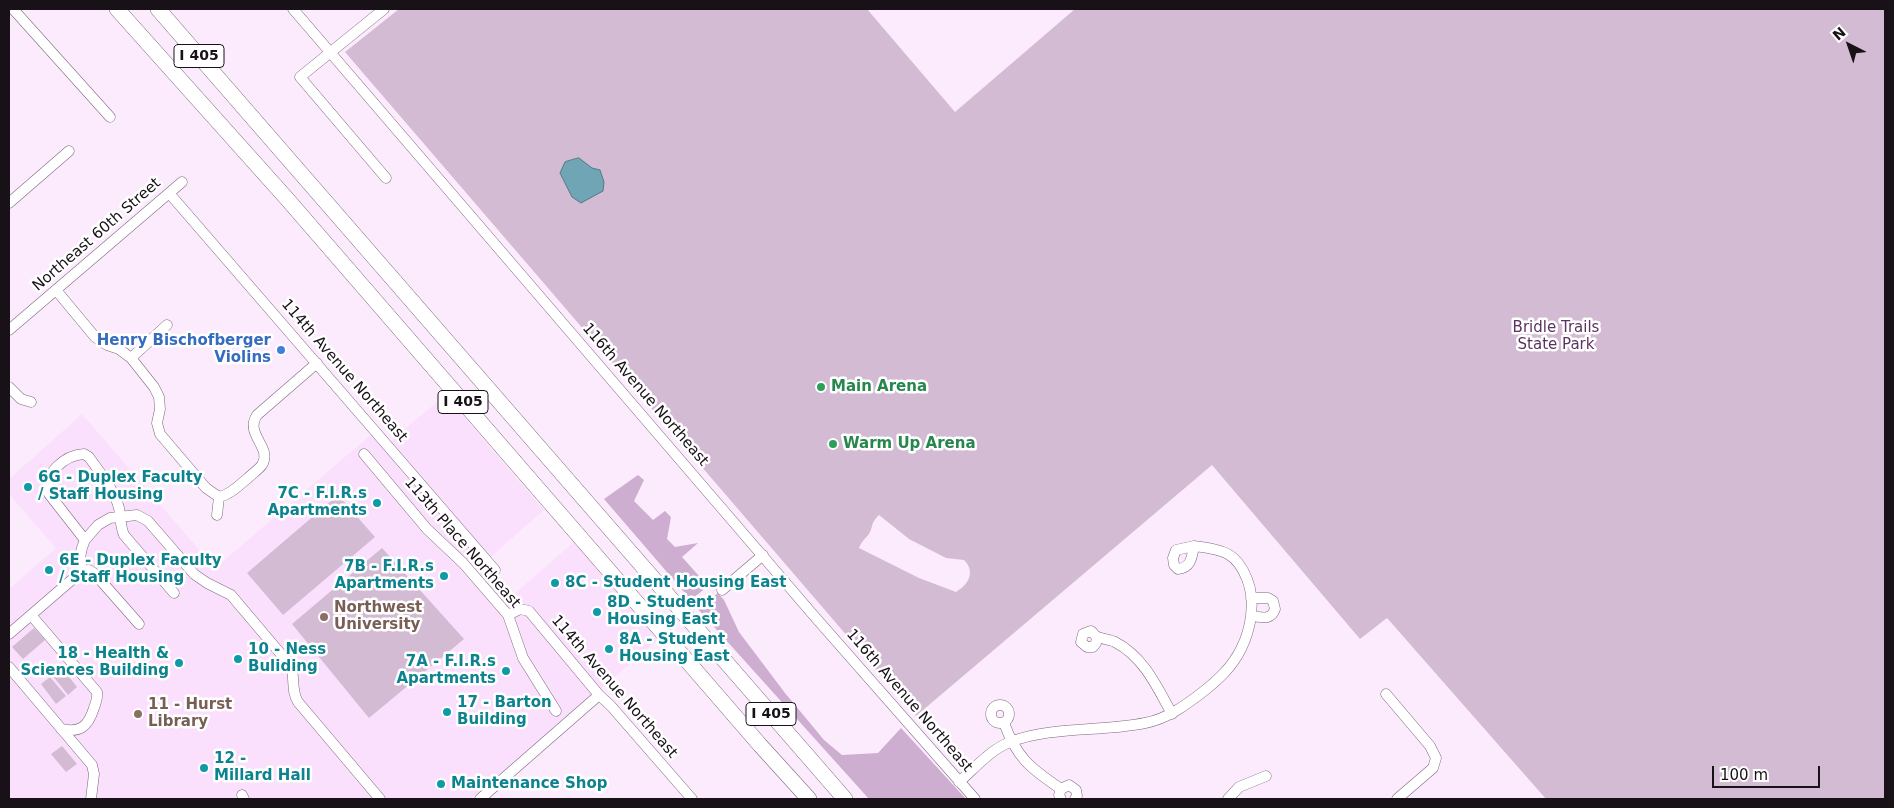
<!DOCTYPE html>
<style>
body{margin:0}
#map{position:relative;width:1894px;height:808px;overflow:hidden;background:#fcebfd;font-family:"DejaVu Sans",sans-serif}
canvas{display:block}
.frame{position:absolute;inset:0;border:10px solid #181118;pointer-events:none}
.north{position:absolute;left:1824px;top:20px;width:50px;height:50px;-webkit-text-stroke:4px #fff;paint-order:stroke;rotate:319deg;font-size:14px;font-weight:700;line-height:20px;text-align:center;color:#181118}
.north::after{content:'';display:block;margin:auto;width:18px;height:22px;background:#181118;clip-path:polygon(50% 0,100% 100%,50% 72%,0 100%)}
.scale{position:absolute;left:1712px;top:766px;width:108px;height:22px;box-sizing:border-box;border:2px solid #181118;border-top:0;padding-left:6px;font-size:15px;line-height:18px;white-space:nowrap;color:#181118;-webkit-text-stroke:4px #fff;paint-order:stroke}
</style>
<div id="map">
<canvas width="1894" height="808"></canvas>
<div class="frame"></div>
<div class="north">N</div>
<div class="scale">100 m</div>
</div>
<script>
const ctx = document.querySelector('canvas').getContext('2d');
ctx.lineJoin = 'round';
function fillPath(path, color) { ctx.fillStyle = color; ctx.fill(path, 'evenodd'); }
function stroke(path, color, width, dash) { ctx.strokeStyle = color; ctx.lineWidth = width; ctx.lineCap = dash ? 'butt' : 'round'; ctx.setLineDash(dash || []); ctx.stroke(path); }
function write(font, color, halo, rows, align = 'center') {
  ctx.font = font + ' "DejaVu Sans",sans-serif'; ctx.lineWidth = 5; ctx.setLineDash([]); ctx.textBaseline = 'middle'; ctx.strokeStyle = halo; ctx.fillStyle = color; for (const [text, x, y, turn = 0] of rows) {
    ctx.save(); ctx.translate(x, y); ctx.rotate((+turn || 0) * Math.PI / 180); ctx.textAlign = isNaN(turn) ? turn : align; if (halo) ctx.strokeText(text, 0, 0); ctx.fillText(text, 0, 0); ctx.restore();
  }
}
const built = new Path2D(`
 M445,395L544,510L485,562L514,594L574,542L658,640L470,799H9V589L56,548L9,494V479L82,414L215,568L373,433L385,446Z`);
const green = new Path2D(`
 M399,9H867L955,112L1075,9H1885V799H1546L1387,618L1360,639L1212,465L916,716L345,52ZM879,515L909,539L946,558L964,560C976,572 968,585 956,592L919,578L859,548C861,542 865,539 869,534C874,525 870,524 879,515Z
 M338,495L375,537L283,615L247,573Z
 M382,548L464,639L369,718L292,624Z
 M34,628L45,640L23,659L12,647Z
 M62,668L77,687L68,695L52,675Z
 M50,677L66,696L56,704L41,684Z
 M62,746L77,764L66,772L51,754Z`);
const forest = new Path2D(`
 M638,475L644,480L634,501L653,520L665,511L671,517L667,539L675,547L698,543L682,557L708,586L691,600L604,499Z
 M718,593L724,600L739,632L785,693L824,740L842,755L878,753L901,728L966,799H869L698,609Z`);
const water = new Path2D(`
 M579,158L592,168L600,170L604,182L603,191L581,203L572,197L560,173L565,162Z`);
const minor = new Path2D(`
 M13,9L110,117
 M293,9L815,617L975,799
 M384,9L300,77L386,178
 M169,193L495,570
 M9,203L69,151
 M56,290L95,337L107,345L119,349L131,358L154,387L159,397L160,409L157,423L160,434L206,488L219,497
 M9,330L182,182
 M131,358L167,325
 M9,387L21,399L31,402
 M364,454L427,529L463,563L508,615L523,658L556,711
 M219,497C231,494 238,486 248,478C252,474 258,470 262,465C273,447 244,435 257,415L317,363
 M217,515L219,497
 M85,540L98,525L110,518L137,515L148,521L194,574L207,583L231,595L291,666C295,678 291,691 298,702L380,799
 M722,590L763,555
 M31,615L97,692C98,698 96,702 94,708C88,727 80,733 61,729
 M508,615L520,609L529,611L599,695L611,706L692,799
 M1251,616C1261,617 1271,621 1275,609L1273,601L1268,598H1251
 M139,624L95,574L89,570L82,571C79,559 80,551 85,540L49,494C42,474 65,455 84,454L89,457C100,473 114,489 119,508C121,518 120,526 124,535L174,593
 M9,634L82,571
 M1097,637L1096,643L1093,647H1087L1081,642L1083,634L1091,631C1093,632 1094,635 1096,636C1100,639 1109,639 1115,642C1144,657 1157,687 1172,714
 M9,667L92,765L94,774L91,799
 M1386,694L1430,746L1436,758L1433,768L1397,799
 M991 714a9 9 0 1 1 18 0a9 9 0 1 1-18 0Z
 M1004,723C1017,758 1030,768 1061,789
 M959,782C975,768 990,750 1010,742C1051,726 1101,732 1145,723C1167,719 1186,705 1204,691C1219,679 1232,667 1241,649C1251,629 1256,601 1247,579C1236,551 1222,550 1194,546C1192,557 1191,568 1178,569L1174,565L1173,558L1176,550L1194,546
 M242,795L244,799
 M480,799L599,695
 M1061,799L1059,795L1061,789L1069,785L1076,790L1077,796L1075,799
 M1228,799L1239,787L1266,776`);
const highway = new Path2D(`
 M117,9L288,200L760,745L809,799
 M158,9L845,799`);
const markers = [
 [281,350,5,"#3f7fe0"],
 [821,387,5,"#2e9e5b"],
 [833,444,5,"#2e9e5b"],
 [28,487,5,"#0f9aa8"],
 [377,503,5,"#0f9aa8"],
 [49,570,5,"#0f9aa8"],
 [444,576,5,"#0f9aa8"],
 [555,583,5,"#0f9aa8"],
 [597,612,5,"#0f9aa8"],
 [324,617,5,"#8d6e63"],
 [609,649,5,"#0f9aa8"],
 [238,659,5,"#0f9aa8"],
 [179,663,5,"#0f9aa8"],
 [506,671,5,"#0f9aa8"],
 [447,712,5,"#0f9aa8"],
 [138,714,5,"#8d6e63"],
 [204,768,5,"#0f9aa8"],
 [441,784,5,"#0f9aa8"]
];
const shields = [
 [199,56,50],
 [463,402,50],
 [771,714,50]
];
const shieldNames = [
 ["I 405",199,56],
 ["I 405",463,402],
 ["I 405",771,714]
];
const streetNames = [
 ["Northeast 60th Street",97,235,-41],
 ["114th Avenue Northeast",344,371,49],
 ["116th Avenue Northeast",645,395,49],
 ["113th Place Northeast",462,543,49],
 ["114th Avenue Northeast",614,687,49],
 ["116th Avenue Northeast",909,701,49]
];
const parkNames = [
 ["Bridle Trails",1556,328],
 ["State Park",1556,345]
];
const shopNames = [
 ["Henry Bischofberger",271,341],
 ["Violins",271,358]
];
const leisureNames = [
 ["Main Arena",831,387],
 ["Warm Up Arena",843,444]
];
const cultureNames = [
 ["6G - Duplex Faculty",38,478],
 ["/ Staff Housing",38,495],
 ["7C - F.I.R.s",367,494,"right"],
 ["Apartments",367,511,"right"],
 ["6E - Duplex Faculty",59,561],
 ["/ Staff Housing",59,578],
 ["7B - F.I.R.s",434,567,"right"],
 ["Apartments",434,584,"right"],
 ["8C - Student Housing East",565,583],
 ["8D - Student",607,603],
 ["Housing East",607,620],
 ["8A - Student",619,640],
 ["Housing East",619,657],
 ["10 - Ness",248,650],
 ["Buliding",248,667],
 ["18 - Health &",169,654,"right"],
 ["Sciences Building",169,671,"right"],
 ["7A - F.I.R.s",496,662,"right"],
 ["Apartments",496,679,"right"],
 ["17 - Barton",457,703],
 ["Building",457,720],
 ["12 -",214,759],
 ["Millard Hall",214,776],
 ["Maintenance Shop",451,784]
];
const educationNames = [
 ["Northwest",334,608],
 ["University",334,625],
 ["11 - Hurst",148,705],
 ["Library",148,722]
];
fillPath(built, '#fae0fc');
fillPath(green, '#d3bbd4');
fillPath(forest, '#cdadd0');
fillPath(water, '#70a5b5');
stroke(water, '#567986', 1);
stroke(minor, '#7a687b', 11);
stroke(highway, '#7a687b', 16);
stroke(minor, '#fff', 10);
stroke(highway, '#fff', 15);
for (const [x, y, r, color] of markers) { const dot = new Path2D(); dot.arc(x, y, r, 0, 2 * Math.PI); ctx.fillStyle = color; ctx.fill(dot); stroke(dot, '#fff', 2); }
for (const [x, y, w] of shields) { const box = new Path2D(); box.roundRect(x - w / 2, y - 11.5, w, 23, 4); ctx.fillStyle = '#fff'; ctx.fill(box); stroke(box, '#181118', 1); }
write('bold 14px', '#181118', null, shieldNames);
write('15px', '#181118', '#fff', streetNames);
write('15px', '#5c3260', '#fff', parkNames);
write('bold 15px', '#366cbe', '#fff', shopNames, 'right');
write('bold 15px', '#27864d', '#fff', leisureNames, 'left');
write('bold 15px', '#0d838f', '#fff', cultureNames, 'left');
write('bold 15px', '#785e54', '#fff', educationNames, 'left');
</script>
